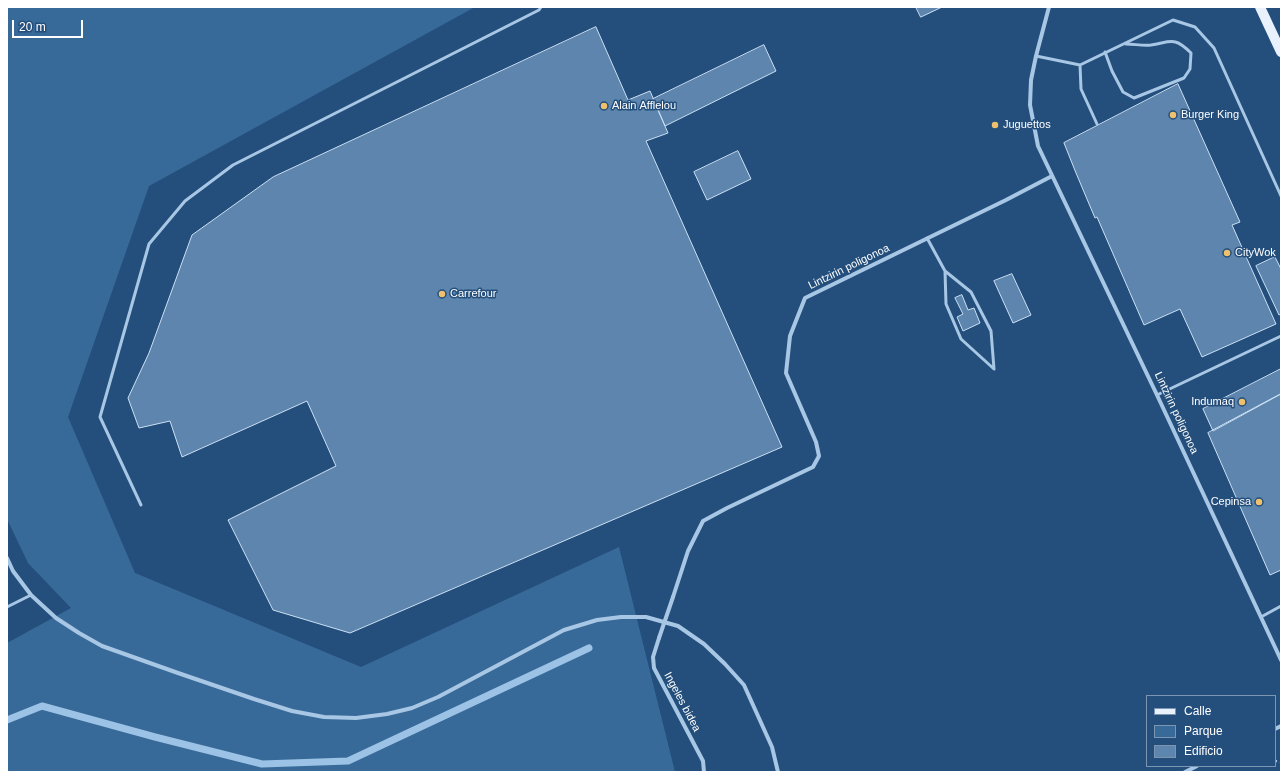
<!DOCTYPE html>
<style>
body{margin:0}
#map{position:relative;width:1288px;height:779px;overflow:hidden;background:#244f7c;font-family:Arial,sans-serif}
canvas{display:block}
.frame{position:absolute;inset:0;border:8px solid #fff;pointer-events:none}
.legend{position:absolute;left:1146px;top:695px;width:130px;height:72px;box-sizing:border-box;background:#244f7c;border:1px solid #7c95b0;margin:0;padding:5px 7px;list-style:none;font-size:12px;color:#fff}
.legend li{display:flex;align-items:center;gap:8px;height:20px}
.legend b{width:20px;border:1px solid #7c95b0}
.scale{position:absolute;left:12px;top:20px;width:71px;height:18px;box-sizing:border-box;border:2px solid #fff;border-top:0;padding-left:5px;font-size:12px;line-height:14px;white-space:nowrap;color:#fff;-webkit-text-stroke:3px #244f7c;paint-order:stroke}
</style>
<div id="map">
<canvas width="1288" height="779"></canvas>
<div class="frame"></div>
<ul class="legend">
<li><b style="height:5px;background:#e8f1fc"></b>Calle</li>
<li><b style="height:11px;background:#386a99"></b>Parque</li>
<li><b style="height:11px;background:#5d85ad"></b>Edificio</li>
</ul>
<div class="scale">20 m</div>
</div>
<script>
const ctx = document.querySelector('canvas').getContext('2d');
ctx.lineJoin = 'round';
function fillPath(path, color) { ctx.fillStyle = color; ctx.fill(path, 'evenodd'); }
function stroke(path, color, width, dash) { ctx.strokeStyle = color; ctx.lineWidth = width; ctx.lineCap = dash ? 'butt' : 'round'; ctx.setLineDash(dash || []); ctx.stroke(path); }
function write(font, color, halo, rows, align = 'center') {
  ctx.font = font + ' Arial,sans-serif'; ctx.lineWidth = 3; ctx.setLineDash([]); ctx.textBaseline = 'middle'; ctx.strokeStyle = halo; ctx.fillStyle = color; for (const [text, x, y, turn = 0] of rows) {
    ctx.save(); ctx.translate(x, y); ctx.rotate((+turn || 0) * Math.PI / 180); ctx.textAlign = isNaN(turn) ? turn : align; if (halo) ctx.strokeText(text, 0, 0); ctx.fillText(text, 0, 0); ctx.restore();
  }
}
const green = new Path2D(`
 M7,7H475L149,186L68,417L135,573L361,667L619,547L675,772H7V643L71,608L28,563L7,519Z`);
const stream = new Path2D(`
 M7,720L42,706L155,737L262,764L348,761L589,648`);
const building = new Path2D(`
 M916,7H942L921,17Z
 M596,27L628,100L650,91L668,133L646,141L782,447L350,633L273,610L228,520L336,466L307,401L182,457L170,421L139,428L128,398L149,353L192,235L273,177Z
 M764,45L776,71L665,126L653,99Z
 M1178,84L1240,222L1232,225L1276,324L1202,357L1180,309L1144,325L1097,217L1095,218L1076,173L1064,143Z
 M738,151L751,179L707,200L694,172Z
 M1275,257L1281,269V314L1279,315L1256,266Z
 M1012,274L1031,315L1013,323L994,281Z
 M962,295L968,310L974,308L980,323L963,331L957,317L963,314L955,298Z
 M1281,369V394L1213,431L1203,409Z
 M1281,394V570L1270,575L1208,433Z`);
const path = new Path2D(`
 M1275,761L1281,762`);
const service = new Path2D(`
 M1105,52L1112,71L1123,92L1134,98L1184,78L1190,69L1191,53C1174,36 1171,42 1151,45C1143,46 1134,44 1126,44
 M1036,56L1080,65L1173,20L1195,27L1214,48L1281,196
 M1080,65L1081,89L1097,124
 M927,238L945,271L971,292L991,331L994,369
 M945,271L946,304L961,339L994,369
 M1157,395L1281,336
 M141,505L100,417L149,244L185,201L233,165L539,10L541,7
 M7,607L31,595
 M1261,617L1281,606`);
const minor = new Path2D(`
 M1049,7L1036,56L1031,80L1030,105L1038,146L1157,395L1281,660
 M7,558L13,571L31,595L56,618L79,633L102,646L178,673L254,699L292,711L324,717L356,718L387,714L412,708L438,697L564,630L597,620L621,617H646L678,626L704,644L725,664L744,685L772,747L778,772
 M673,597L688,551L703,521L727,508L813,467L819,456L816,442L786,373L790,336L805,298L1006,200L1052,176
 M659,638L653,657L654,668L703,761L704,772
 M1275,729L1281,726
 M1185,772L1197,766`);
const primary = new Path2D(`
 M1260,7L1281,52`);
const minorBridge = new Path2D(`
 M659,638L673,597`);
const markers = [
 [604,106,4,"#efc16c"],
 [1173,115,4,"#efc16c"],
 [995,125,4,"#efc16c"],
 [1227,253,4,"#efc16c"],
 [442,294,4,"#efc16c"],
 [1242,402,4,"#efc16c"],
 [1259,502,4,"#efc16c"]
];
const poiNames = [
 ["Alain Afflelou",612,106],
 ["Burger King",1181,115],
 ["Juguettos",1003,125],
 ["CityWok",1235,253],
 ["Carrefour",450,294],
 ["Indumaq",1234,402,"right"],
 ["Cepinsa",1251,502,"right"]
];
const streetNames = [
 ["Lintzirin poligonoa",849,267,-26],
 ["Lintzirin poligonoa",1176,413,65],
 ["Ingeles bidea",682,702,62]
];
fillPath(green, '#386a99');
stroke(stream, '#9cc3e5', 7);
fillPath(building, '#5d85ad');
stroke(building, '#cbe0f4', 1);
stroke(path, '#a8c7e5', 2.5, [2, 3]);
stroke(service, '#a8c7e5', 3);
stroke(minor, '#a8c7e5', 4);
stroke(primary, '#e8f1fc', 10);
stroke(minorBridge, '#a8c7e5', 4);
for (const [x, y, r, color] of markers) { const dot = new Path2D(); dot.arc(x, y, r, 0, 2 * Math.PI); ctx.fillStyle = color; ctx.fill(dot); stroke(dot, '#244f7c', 1.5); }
write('11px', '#fff', '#244f7c', poiNames, 'left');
write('11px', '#fff', '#244f7c', streetNames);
</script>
